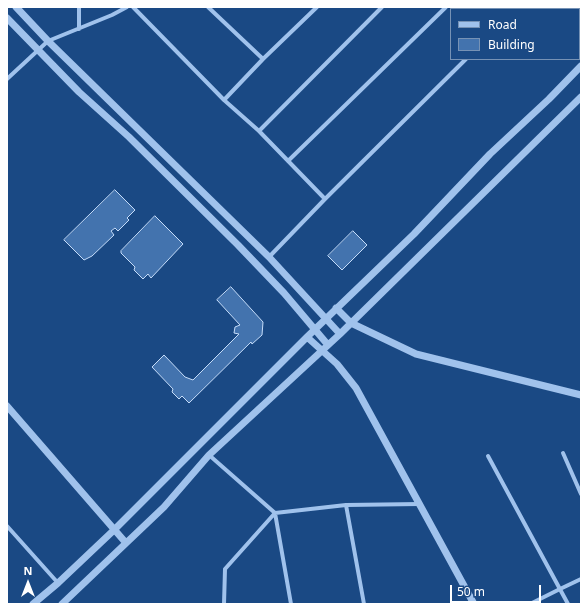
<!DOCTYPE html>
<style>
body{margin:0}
#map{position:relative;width:588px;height:611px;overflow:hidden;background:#1a4984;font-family:"Noto Sans",sans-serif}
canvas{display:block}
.frame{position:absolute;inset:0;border:8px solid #fff;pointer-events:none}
.legend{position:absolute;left:450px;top:8px;width:130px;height:52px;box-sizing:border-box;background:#1a4984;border:1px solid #7692b5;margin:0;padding:5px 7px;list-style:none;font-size:12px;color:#fff}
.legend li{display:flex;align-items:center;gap:8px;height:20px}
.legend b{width:20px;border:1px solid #7692b5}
.north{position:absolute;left:8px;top:563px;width:40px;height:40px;-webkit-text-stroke:3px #1a4984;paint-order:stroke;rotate:0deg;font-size:11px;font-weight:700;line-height:16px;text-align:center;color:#fff}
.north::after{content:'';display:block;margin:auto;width:14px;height:18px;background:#fff;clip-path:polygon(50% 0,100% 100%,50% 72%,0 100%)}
.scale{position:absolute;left:450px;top:585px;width:91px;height:18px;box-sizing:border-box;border:2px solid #fff;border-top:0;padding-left:5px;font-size:12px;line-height:14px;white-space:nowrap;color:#fff;-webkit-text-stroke:3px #1a4984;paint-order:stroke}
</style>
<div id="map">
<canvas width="588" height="611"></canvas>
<div class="frame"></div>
<ul class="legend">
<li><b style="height:5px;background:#a0c2ec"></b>Road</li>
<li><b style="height:11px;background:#4373ae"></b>Building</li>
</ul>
<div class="north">N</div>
<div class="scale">50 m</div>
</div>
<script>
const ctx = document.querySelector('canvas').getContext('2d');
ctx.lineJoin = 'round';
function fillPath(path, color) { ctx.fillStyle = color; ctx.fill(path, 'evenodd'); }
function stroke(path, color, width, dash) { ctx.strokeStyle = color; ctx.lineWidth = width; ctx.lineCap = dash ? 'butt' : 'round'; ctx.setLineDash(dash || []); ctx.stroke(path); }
const building = new Path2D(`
 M115,190L135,210L127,218L129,220L118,231L115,228L111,231L114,235L92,256L84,260L64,240Z
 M155,216L183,244L151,278L148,274L143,279L134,270L135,267L121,253V251Z
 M353,231L367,245L342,270L328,256Z
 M231,287L263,322L262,335L252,344L251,342L189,403L182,396L179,399L172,392L173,389L152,367L164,355L185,377L193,380L239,334L234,333L235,327L240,325L217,300Z`);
const minor = new Path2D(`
 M79,7V29
 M133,7L224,100
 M208,7L263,59
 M516,9L518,7
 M7,79L48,41L112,15L127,7
 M259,131L382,7
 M288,161L446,7
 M325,199L466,59
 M269,257L325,199L259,131L224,100L263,59L317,7
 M563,453L581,494
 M209,455L275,513L291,604
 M488,456L568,604
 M346,505L420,504
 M7,526L58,583
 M224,604L225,569L275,513L346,505L364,604
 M530,604L560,589L581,579`);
const tertiary = new Path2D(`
 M16,7L48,41L269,257L340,334
 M7,18L79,92L129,137L238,245L284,293L328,345
 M336,308L351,323L416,354L581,395
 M307,337L337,364L356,388L474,604
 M7,406L126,543
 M33,604L58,583L114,530L307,337L414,234L490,154L549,99L581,66
 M62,604L164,507L209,455L340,334L581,97`);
fillPath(building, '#4373ae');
stroke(building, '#c5dcf9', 1);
stroke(minor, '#a0c2ec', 4);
stroke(tertiary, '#a0c2ec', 7);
</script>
